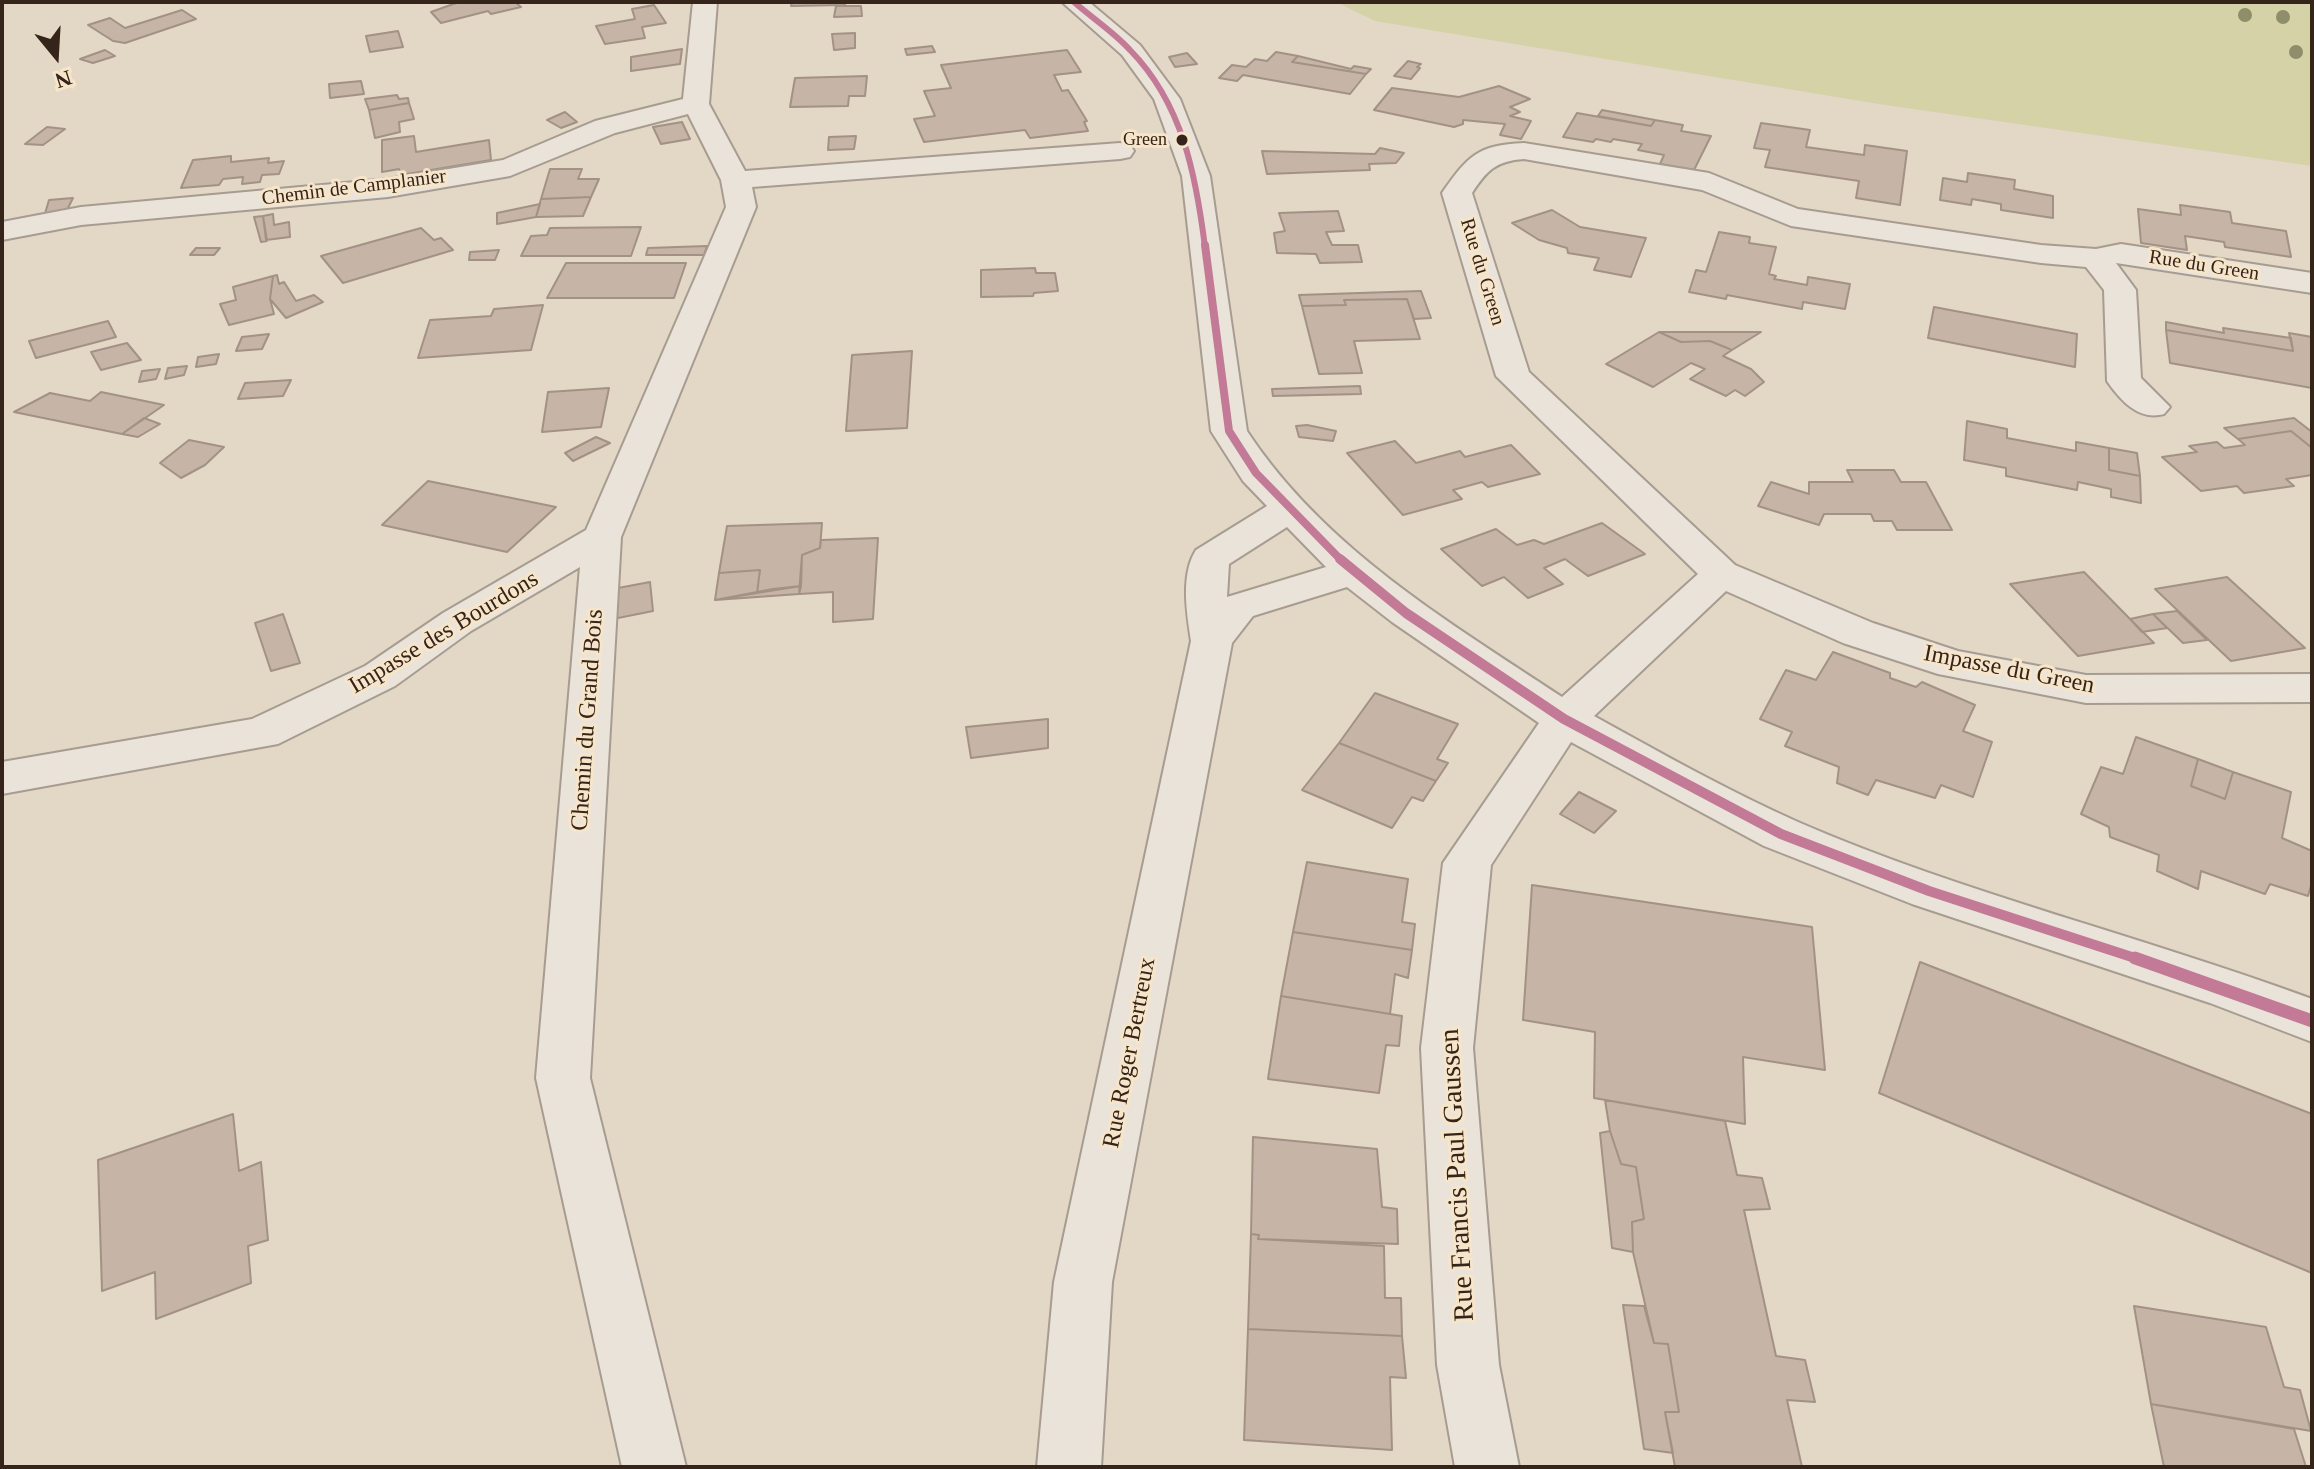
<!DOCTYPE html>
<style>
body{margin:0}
#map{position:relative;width:2314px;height:1469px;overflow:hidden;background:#e3d7c6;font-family:"Times New Roman",serif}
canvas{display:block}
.frame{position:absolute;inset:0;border:4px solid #34241a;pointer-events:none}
.north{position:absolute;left:16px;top:16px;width:80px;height:80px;-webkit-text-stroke:6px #f7e5ca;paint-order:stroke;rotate:162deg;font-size:22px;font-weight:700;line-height:32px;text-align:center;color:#34241a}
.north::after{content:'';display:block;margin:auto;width:28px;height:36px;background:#34241a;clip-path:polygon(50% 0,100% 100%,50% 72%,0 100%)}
</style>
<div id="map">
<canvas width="2314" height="1469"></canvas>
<div class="frame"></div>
<div class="north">N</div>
</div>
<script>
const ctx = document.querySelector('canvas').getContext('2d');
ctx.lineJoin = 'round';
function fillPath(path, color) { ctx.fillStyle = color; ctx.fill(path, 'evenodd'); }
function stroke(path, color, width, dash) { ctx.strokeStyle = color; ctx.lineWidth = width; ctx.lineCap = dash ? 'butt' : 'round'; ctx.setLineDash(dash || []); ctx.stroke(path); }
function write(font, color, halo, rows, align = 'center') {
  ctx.font = font + ' "Times New Roman",serif'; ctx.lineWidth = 6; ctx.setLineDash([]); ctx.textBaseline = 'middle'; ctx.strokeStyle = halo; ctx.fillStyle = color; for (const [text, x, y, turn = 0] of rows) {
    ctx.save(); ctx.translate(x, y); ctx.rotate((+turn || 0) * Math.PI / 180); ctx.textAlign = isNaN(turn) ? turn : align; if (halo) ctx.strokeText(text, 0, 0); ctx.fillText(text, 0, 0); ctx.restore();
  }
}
const green = new Path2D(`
 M1336,2H2312V166L1885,105L1375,21Z`);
const building = new Path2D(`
 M459,2H515L521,7L491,14L488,11L441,23L431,12Z
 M792,2H845V5L791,6Z
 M654,5L666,23L642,27L645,38L605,44L596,26L635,19L632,9Z
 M836,6H861L862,16L834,17Z
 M182,10L196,19L125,43L113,41L88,25L110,18L125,28Z
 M398,31L403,47L370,52L366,36Z
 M855,33V48L834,50L832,34Z
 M932,46L935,52L907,55L905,49Z
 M682,49L680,64L631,71V57Z
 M105,50L115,56L93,63L80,59Z
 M1067,50L1081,72L1054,75L1062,91L1068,90L1087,121L1084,122L1088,131L1030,138L1025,130L924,142L914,119L935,116L924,91L951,88L941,65Z
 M1276,52L1298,56L1292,62L1366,74L1350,94L1243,75L1237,81L1219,78L1232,65L1246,67L1255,59L1267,61Z
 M1187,53L1197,64L1175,67L1169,57Z
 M1298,56L1351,69L1354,66L1371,69L1366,74L1292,62Z
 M1408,61L1421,64L1417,67L1420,68L1411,79L1394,76Z
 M867,76L865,96H849L848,106L790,107L795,78Z
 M361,81L364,94L330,98L329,84Z
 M1499,86L1530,99L1510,107L1520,112L1510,116L1531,121L1521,139L1500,135L1505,124L1463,120V124L1454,127L1374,110L1392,88L1459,97Z
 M397,95L399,99L408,98L409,103L369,110L365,99Z
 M409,103L414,119L399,122L400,132L375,138L369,110Z
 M1602,110L1655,120L1651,126L1598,116Z
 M565,112L577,122L561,128L547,120Z
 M1577,113L1651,126L1655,120L1683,125L1681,131L1711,136L1694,170L1660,164L1664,155L1638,150L1642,144L1613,139L1611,142L1596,139L1593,142L1563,137Z
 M682,122L690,139L661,144L653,127Z
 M1761,123L1810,130L1806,147L1864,155L1865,145L1907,151L1900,205L1856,198L1859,181L1765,167L1770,150L1754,148Z
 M47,127L65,129L43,145L25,144Z
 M414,136L416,152L489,140L491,160L401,175L399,169L382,172V140Z
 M856,136L854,149L828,150L829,137Z
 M1380,148L1404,153L1396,163L1369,164L1370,170L1267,174L1262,151L1375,154Z
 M231,156V162L269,158L268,163L284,161L279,174L262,175L260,182L242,184L243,177L223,179L219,185L181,188L193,160Z
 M550,169H582L578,179H599L591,197L541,199Z
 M1968,173L2015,180L2014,189L2053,196V218L2001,210V204L1972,199L1971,205L1940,200L1943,178L1967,182Z
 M591,197L583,216L536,217L541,199Z
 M73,198L65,214L44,217L49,200Z
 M540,204L536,217L497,224V213Z
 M2180,205L2230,212L2232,223L2286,231L2291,257L2225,247L2224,242L2185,236L2187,250L2141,243L2138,209L2181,215Z
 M1552,210L1580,227L1646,238L1631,277L1594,270L1599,258L1568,253L1567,248L1539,240L1512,223Z
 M1338,211L1344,231L1326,232L1332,245H1358L1362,262L1320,263L1316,254L1277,253L1274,233L1285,231L1279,213Z
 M273,214L274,225L289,222L290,237L266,240L263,216Z
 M263,216L267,241L261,242L254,217Z
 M641,227L631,256H521L531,236L547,235L550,228Z
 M421,228L434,240L441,238L453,250L343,283L321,256Z
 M1719,232L1750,237L1749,243L1776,247L1769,274L1776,276L1774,279L1807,285L1808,277L1850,284L1845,309L1803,302L1802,309L1727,295L1726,299L1689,292L1696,270L1706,272Z
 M707,246L704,255H646L648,248Z
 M196,248H220L214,255H190Z
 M499,250L495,260H469L470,252Z
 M566,263H686L674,298H547Z
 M1035,268L1036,273H1055L1058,291L1034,293L1033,296L981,297V270Z
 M277,275L279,284L284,282L296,301L314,295L323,302L286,318L270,299L273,276Z
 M273,276L270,299L274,314L229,325L220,304L236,300L233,287Z
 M1421,291L1431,318L1414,319L1407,299L1344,300L1346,305L1302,306L1299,295Z
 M1407,299L1420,339L1354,341L1362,373L1319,374L1302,306L1346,305L1344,300Z
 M543,305L531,350L418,358L430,320L491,316L494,309Z
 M1934,307L2077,334L2075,367L1928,338Z
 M108,321L116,337L36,358L29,341Z
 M2166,322L2224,333L2223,328L2291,338L2293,351L2166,330Z
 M2166,330L2293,351L2289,333L2312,337V388L2170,363Z
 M1659,332L1681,342L1710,341L1732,350L1723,356L1751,369L1764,382L1745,396L1735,390L1726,396L1690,379L1705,369L1691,363L1653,387L1606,364Z
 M1659,332H1761L1732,350L1710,341L1681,342Z
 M269,334L262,349L236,351L242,337Z
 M127,343L141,360L101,370L91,352Z
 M912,351L907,428L846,431L852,355Z
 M219,354L216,364L196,367L198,357Z
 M187,366L184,375L165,379L168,368Z
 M160,369L156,379L139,382L142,371Z
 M291,380L283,396L238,399L245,383Z
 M1360,386L1361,394L1273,396L1272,389Z
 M609,388L601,427L542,432L548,392Z
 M101,392L164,405L122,434L14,412L50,393L90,401Z
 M144,418L160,424L138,437L122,434Z
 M2294,418L2312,432V448L2291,431L2238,439L2224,428Z
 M1967,421L2007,429V438L2076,451V442L2109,448V470L2140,476L2141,503L2111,497V489L2078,482L2077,490L2006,476V468L1964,460Z
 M1307,425L1336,431L1333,441L1299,437L1296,426Z
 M2291,431L2312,448V475L2286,479L2294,486L2244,493L2237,486L2201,491L2162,457L2197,452L2189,446L2217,442L2224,448L2245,445L2238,439Z
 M596,437L610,443L573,461L565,453Z
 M189,440L224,447L205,465L181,478L160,463Z
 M1395,441L1416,463L1460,451L1465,457L1511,445L1540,474L1488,487L1482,482L1453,490L1462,499L1403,515L1347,453Z
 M2109,448L2137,453L2140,476L2109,470Z
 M1847,470H1894L1901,482H1926L1952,530H1897L1892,521H1874L1871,514H1824L1819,525L1758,506L1771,482L1809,494V482H1853Z
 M428,481L556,507L507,552L382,525Z
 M822,523L820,548L802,555L801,586L757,593L760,570L719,573L727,526Z
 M1602,523L1645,554L1588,576L1565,559L1544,568L1563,584L1528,598L1504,577L1482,586L1441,549L1496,529L1517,545L1534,540L1544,544Z
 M878,538L873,619L833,622V592L799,594L802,555L820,548L821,540Z
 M760,570L757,593L715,600L719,573Z
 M2084,572L2130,619L2154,643L2078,656L2010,584Z
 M2227,577L2305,648L2231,661L2155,589Z
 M650,582L653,611L603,621L602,591Z
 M801,586L799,594L715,600L773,589Z
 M2177,611L2207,640L2183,643L2153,614Z
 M283,614L300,663L271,671L255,623Z
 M2153,614L2167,628L2142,632L2130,619Z
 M1833,652L1890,673V678L1916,687L1922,682L1975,705L1963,731L1992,742L1973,797L1941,785L1935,798L1876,780L1868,795L1837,783L1839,767L1785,746L1792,732L1760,719L1786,670L1816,680Z
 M1375,693L1458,724L1437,759L1448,763L1436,781L1339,743Z
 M1048,719V748L971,758L966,727Z
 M2136,737L2198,759L2191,786L2225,799L2233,772L2291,792L2282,838L2312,851V882L2308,896L2270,884L2265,894L2201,871L2198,889L2157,871L2159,855L2110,837L2109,827L2081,814L2101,767L2123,774Z
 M1339,743L1436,781L1423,801L1412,797L1392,828L1302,790Z
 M2198,759L2233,772L2225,799L2191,786Z
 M1579,792L1616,811L1594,833L1560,814Z
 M1307,862L1408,879L1402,922L1415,924L1412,950L1293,932Z
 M1532,885L1812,927L1825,1070L1743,1057L1745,1124L1594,1098L1595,1032L1523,1020Z
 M1293,932L1412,950L1408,978L1395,974L1390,1014L1281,996Z
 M1920,962L2312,1114V1273L1879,1093Z
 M1281,996L1402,1016L1399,1046L1386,1045L1379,1093L1268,1079Z
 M1605,1100L1725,1121L1737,1175L1762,1178L1770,1209L1744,1210L1776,1356L1805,1360L1815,1402L1787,1400L1802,1467H1675L1665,1412H1679L1668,1344L1654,1343L1633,1252L1632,1222L1644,1219L1636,1167L1621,1164L1610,1131Z
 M233,1114L239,1171L261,1162L268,1240L248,1246L251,1283L156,1319L155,1272L102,1291L98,1160Z
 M1610,1131L1621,1164L1636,1167L1644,1219L1632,1222L1633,1252L1612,1248L1600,1133Z
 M1253,1137L1377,1149L1382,1207L1397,1209L1398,1244L1258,1239L1259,1235L1251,1234Z
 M1251,1234L1259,1235L1258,1239L1384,1246L1385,1298H1401L1402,1336L1248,1329Z
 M1623,1305L1644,1306L1654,1343L1668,1344L1679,1412H1665L1673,1453L1644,1449Z
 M2134,1306L2266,1327L2284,1387L2300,1390L2311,1431L2151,1404Z
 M1248,1329L1402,1336L1406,1378L1390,1377L1392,1450L1244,1440Z
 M2151,1404L2294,1429L2306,1467H2164Z`);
const minor = new Path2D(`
 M693,2H717L709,104L745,171L1120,143L1130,145L1134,151L1130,157L1120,159L752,187L756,207L621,537L590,1078L686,1467H622L536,1078L580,567L471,631L395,686L278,744L2,794V762L252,719L365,666L443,613L586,530L726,207L721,180L688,114L615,133L510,176L388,197L81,225L2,240V222L81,207L388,179L503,160L595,121L683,99Z
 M1062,2H1089L1140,45L1180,99L1210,176L1247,431C1324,548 1447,621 1562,697L1698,574L1496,376L1442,193C1468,156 1477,145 1524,143L1709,173L1798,209L2041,245L2096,249L2121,244L2312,273V293L2116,263L2136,290L2141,378L2170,407L2164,414C2139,421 2121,401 2107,381L2104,290L2086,267L2041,263L1791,226L1702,190L1524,159C1496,161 1487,170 1472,193L1529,372L1735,565L1873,623L1958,651L2086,675L2312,674V702L2086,703L1938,674L1843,643L1726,591L1594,716C1661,753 1728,791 1798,822C1964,894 2142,936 2312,999V1042L2210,1003L1912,904L1764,846L1571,742L1491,865L1473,1048L1499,1365L1519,1467H1455L1437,1365L1421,1048L1443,863L1539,723L1392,622L1347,587L1253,616L1232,643L1112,1282L1101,1467H1037L1054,1282L1191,641C1187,614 1180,575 1196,550L1267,506L1243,481L1211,431L1182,176L1154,99L1122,55ZM1287,527L1326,567L1227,597L1229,564Z`);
const bus1Far3 = new Path2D(`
 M1074,2C1092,18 1114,32 1130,50C1183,104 1196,176 1205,247`);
const bus1Far2 = new Path2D(`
 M1205,245L1229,431L1256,473L1342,561`);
const bus1Far1 = new Path2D(`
 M1340,559L1406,613L1564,719L1781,834L1929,891L2141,960`);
const bus1 = new Path2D(`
 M2135,958L2312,1021`);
const trees = [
 [2245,15],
 [2283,17],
 [2296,52]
];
const markers = [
 [1182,140,7,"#34241a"]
];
const farBusnames = [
 ["Green",1167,140]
];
const farStreetnames = [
 ["Chemin de Camplanier",354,188,-7],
 ["Rue du Green",2204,266,9],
 ["Rue du Green",1482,272,73]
];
const streetNames = [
 ["Impasse des Bourdons",444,633,-31],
 ["Impasse du Green",2009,670,11],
 ["Chemin du Grand Bois",588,720,-86],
 ["Rue Roger Bertreux",1130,1053,-79]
];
const nearStreetnames = [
 ["Rue Francis Paul Gaussen",1458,1175,-93]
];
fillPath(green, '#d6d2a7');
fillPath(building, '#c6b4a7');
stroke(building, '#a29286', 2);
stroke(minor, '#a79c90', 4);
fillPath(minor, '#eae3d9');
stroke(bus1Far3, '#c37a97', 6);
stroke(bus1Far2, '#c37a97', 8);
stroke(bus1Far1, '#c37a97', 10);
stroke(bus1, '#c37a97', 13);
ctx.fillStyle = '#8f8e6a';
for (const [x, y] of trees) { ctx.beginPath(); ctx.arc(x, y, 7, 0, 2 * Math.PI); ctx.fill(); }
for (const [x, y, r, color] of markers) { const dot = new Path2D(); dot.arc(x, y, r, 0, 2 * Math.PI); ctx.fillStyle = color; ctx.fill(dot); stroke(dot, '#f7e5ca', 3); }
write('18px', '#34241a', '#f7e5ca', farBusnames, 'right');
write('20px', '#34241a', '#f7e5ca', farStreetnames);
write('24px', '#34241a', '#f7e5ca', streetNames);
write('28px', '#34241a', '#f7e5ca', nearStreetnames);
</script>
